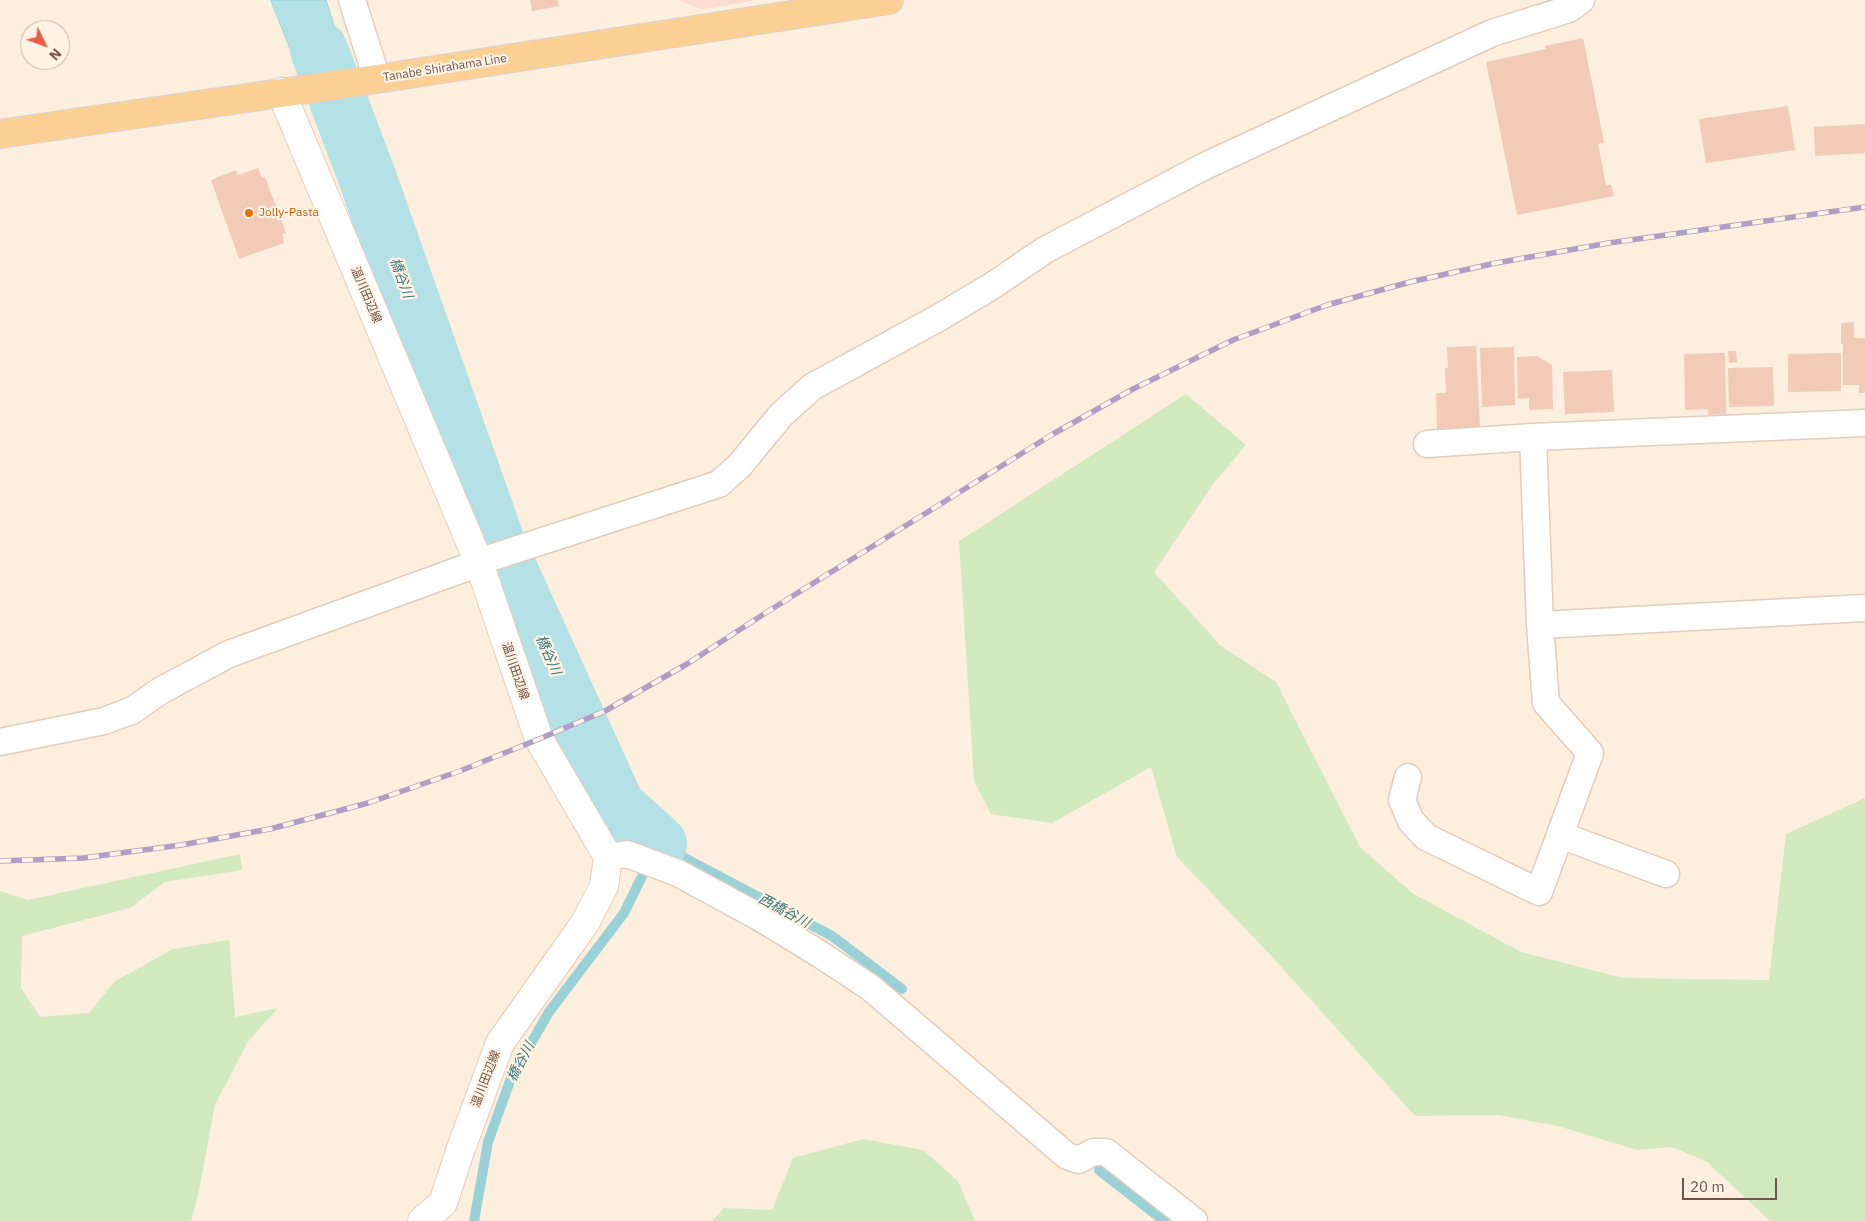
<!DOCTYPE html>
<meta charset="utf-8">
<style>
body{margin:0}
#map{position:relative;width:1865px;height:1221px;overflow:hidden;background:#fcefde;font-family:"IBM Plex Sans",sans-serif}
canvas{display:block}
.north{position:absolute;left:20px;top:20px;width:50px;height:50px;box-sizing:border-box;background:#fff3e5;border:1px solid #c7b3a6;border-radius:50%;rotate:132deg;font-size:14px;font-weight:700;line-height:20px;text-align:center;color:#725347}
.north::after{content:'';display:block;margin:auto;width:18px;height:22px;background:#e85d41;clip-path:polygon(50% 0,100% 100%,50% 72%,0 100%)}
.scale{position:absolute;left:1682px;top:1178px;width:95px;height:22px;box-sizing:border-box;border:2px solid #725347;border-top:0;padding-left:6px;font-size:15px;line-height:18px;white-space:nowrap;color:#725347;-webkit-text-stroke:4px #fff3e5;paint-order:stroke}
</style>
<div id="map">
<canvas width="1865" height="1221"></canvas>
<div class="north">N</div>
<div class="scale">20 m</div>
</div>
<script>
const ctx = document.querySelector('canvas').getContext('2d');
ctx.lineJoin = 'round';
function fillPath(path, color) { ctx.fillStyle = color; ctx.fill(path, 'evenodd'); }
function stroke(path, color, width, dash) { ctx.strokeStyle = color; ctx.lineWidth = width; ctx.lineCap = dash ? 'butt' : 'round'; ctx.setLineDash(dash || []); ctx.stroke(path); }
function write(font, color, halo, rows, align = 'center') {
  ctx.font = font + ' "IBM Plex Sans","Noto Sans JP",sans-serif'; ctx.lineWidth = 4.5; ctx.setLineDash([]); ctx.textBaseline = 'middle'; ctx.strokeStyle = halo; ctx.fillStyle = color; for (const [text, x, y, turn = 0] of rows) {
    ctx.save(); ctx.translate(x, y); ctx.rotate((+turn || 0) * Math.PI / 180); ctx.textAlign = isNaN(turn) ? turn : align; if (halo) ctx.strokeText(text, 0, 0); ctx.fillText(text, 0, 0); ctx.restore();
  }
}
const commercial = new Path2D(`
 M679,0H755L702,10Z`);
const green = new Path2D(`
 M1186,394L1246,445L1213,484L1154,572L1220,645L1276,682L1360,847L1412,893L1521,952L1623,978L1769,980L1786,834L1865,798V1221H1770L1707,1162L1672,1147L1637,1150L1558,1126L1497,1115L1415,1116L1277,962L1177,857L1151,767L1052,823L991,814L974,781L959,541Z
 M240,854L242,870L165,882L130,908L22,936L21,988L40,1017L89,1013L115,981L173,949L229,940L235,1017L278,1008L247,1043L215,1105L199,1191L191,1221H0V891L28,900Z
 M863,1139L923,1150L958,1181L975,1221H712L724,1208L772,1210L793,1158Z`);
const water = new Path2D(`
 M271,0H326L340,44L293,55Z`);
const stream = new Path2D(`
 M1099,1170L1164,1221
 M474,1221L488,1142L511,1078L549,1012L624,913L658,844L832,936L902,989`);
const river = new Path2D(`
 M319,50L365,171L495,540L616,806L658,844`);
const building = new Path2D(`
 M530,0H558L559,6L532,11Z
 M1583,38L1604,143L1598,144L1606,185H1611L1614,196L1517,215L1486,62L1546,49L1545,46Z
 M1788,106L1795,150L1706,163L1699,119Z
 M1865,124V153L1815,156L1814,127Z
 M258,168L262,178L265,177L286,233L282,234L284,243L239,259L211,180L236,170L238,175Z
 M1854,322V338H1865V393H1859V385H1843V344H1841V323Z
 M1476,346L1480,427L1437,429L1436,393H1446L1445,368H1448L1447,347Z
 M1514,347L1515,405L1482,407L1480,348Z
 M1728,351H1736L1737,362L1729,363Z
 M1725,353L1726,414L1708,415V409L1685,410L1684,354Z
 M1841,353V391L1788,392V354Z
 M1537,356L1552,365L1553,409L1529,410V398L1518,399L1517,357Z
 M1773,367L1774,406L1729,407L1728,368Z
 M1612,370L1614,412L1565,414L1563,372Z`);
const street = new Path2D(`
 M352,0L377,79
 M1865,423L1533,437L1540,625L1865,608
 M1427,444L1533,437
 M0,742L104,721L133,710L160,691L229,654L479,563L487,559L719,484L740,465L781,415L812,387L940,317L992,286L1045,250L1205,166L1492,33L1569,9L1581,0
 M1408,777L1402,800L1411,821L1426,837L1539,892L1590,753L1546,703L1540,625
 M1560,835L1666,874
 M608,857L627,854L678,873L759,917L818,953L871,988L1067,1156L1079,1160L1093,1152H1106L1194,1221`);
const secondary = new Path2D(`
 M281,92L479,563L539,739L608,857L604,886L585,923L500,1043L460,1151L443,1203L422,1221`);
const primary = new Path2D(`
 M0,134L377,79L889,0`);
const rail = new Path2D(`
 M0,861L83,858L181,845L270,829L368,803L460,771L539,739L605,711L687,664L767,612L1053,434L1133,389L1233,340L1327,305L1410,282L1496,263L1609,243L1865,207`);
const markers = [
 [249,213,5,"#e8710a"]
];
const streetNames = [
 ["Tanabe Shirahama Line",445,68,-9],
 ["温川田辺線",366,295,67],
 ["温川田辺線",515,671,71],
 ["温川田辺線",486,1079,-69]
];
const foodNames = [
 ["Jolly-Pasta",259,213]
];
const waterNames = [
 ["橋谷川",401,278,70],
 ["橋谷川",548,655,66],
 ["西橋谷川",784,911,28],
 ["橋谷川",521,1062,-62]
];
fillPath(commercial, '#fddcd2');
fillPath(green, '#d2e9bd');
fillPath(water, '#b3e1e5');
stroke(water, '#9ad1d7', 1);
stroke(stream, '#9ad1d7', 10);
stroke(river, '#b3e1e5', 58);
fillPath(building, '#f2cab6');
stroke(street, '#e2ccbe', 29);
stroke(secondary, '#e7cdbb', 30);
stroke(primary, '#dad2cf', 30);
stroke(street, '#fff', 26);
stroke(secondary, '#fff', 28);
stroke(primary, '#fcd095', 28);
stroke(rail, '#b09ec4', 5.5);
stroke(rail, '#fff3e5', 4, [11]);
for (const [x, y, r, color] of markers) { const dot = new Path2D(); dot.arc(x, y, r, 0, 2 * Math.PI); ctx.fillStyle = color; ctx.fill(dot); stroke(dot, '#fff3e5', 2); }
write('12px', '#725347', '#fff3e5', streetNames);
write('12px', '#c56008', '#fff3e5', foodNames, 'left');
write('italic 14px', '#3e787f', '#fff3e5', waterNames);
</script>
